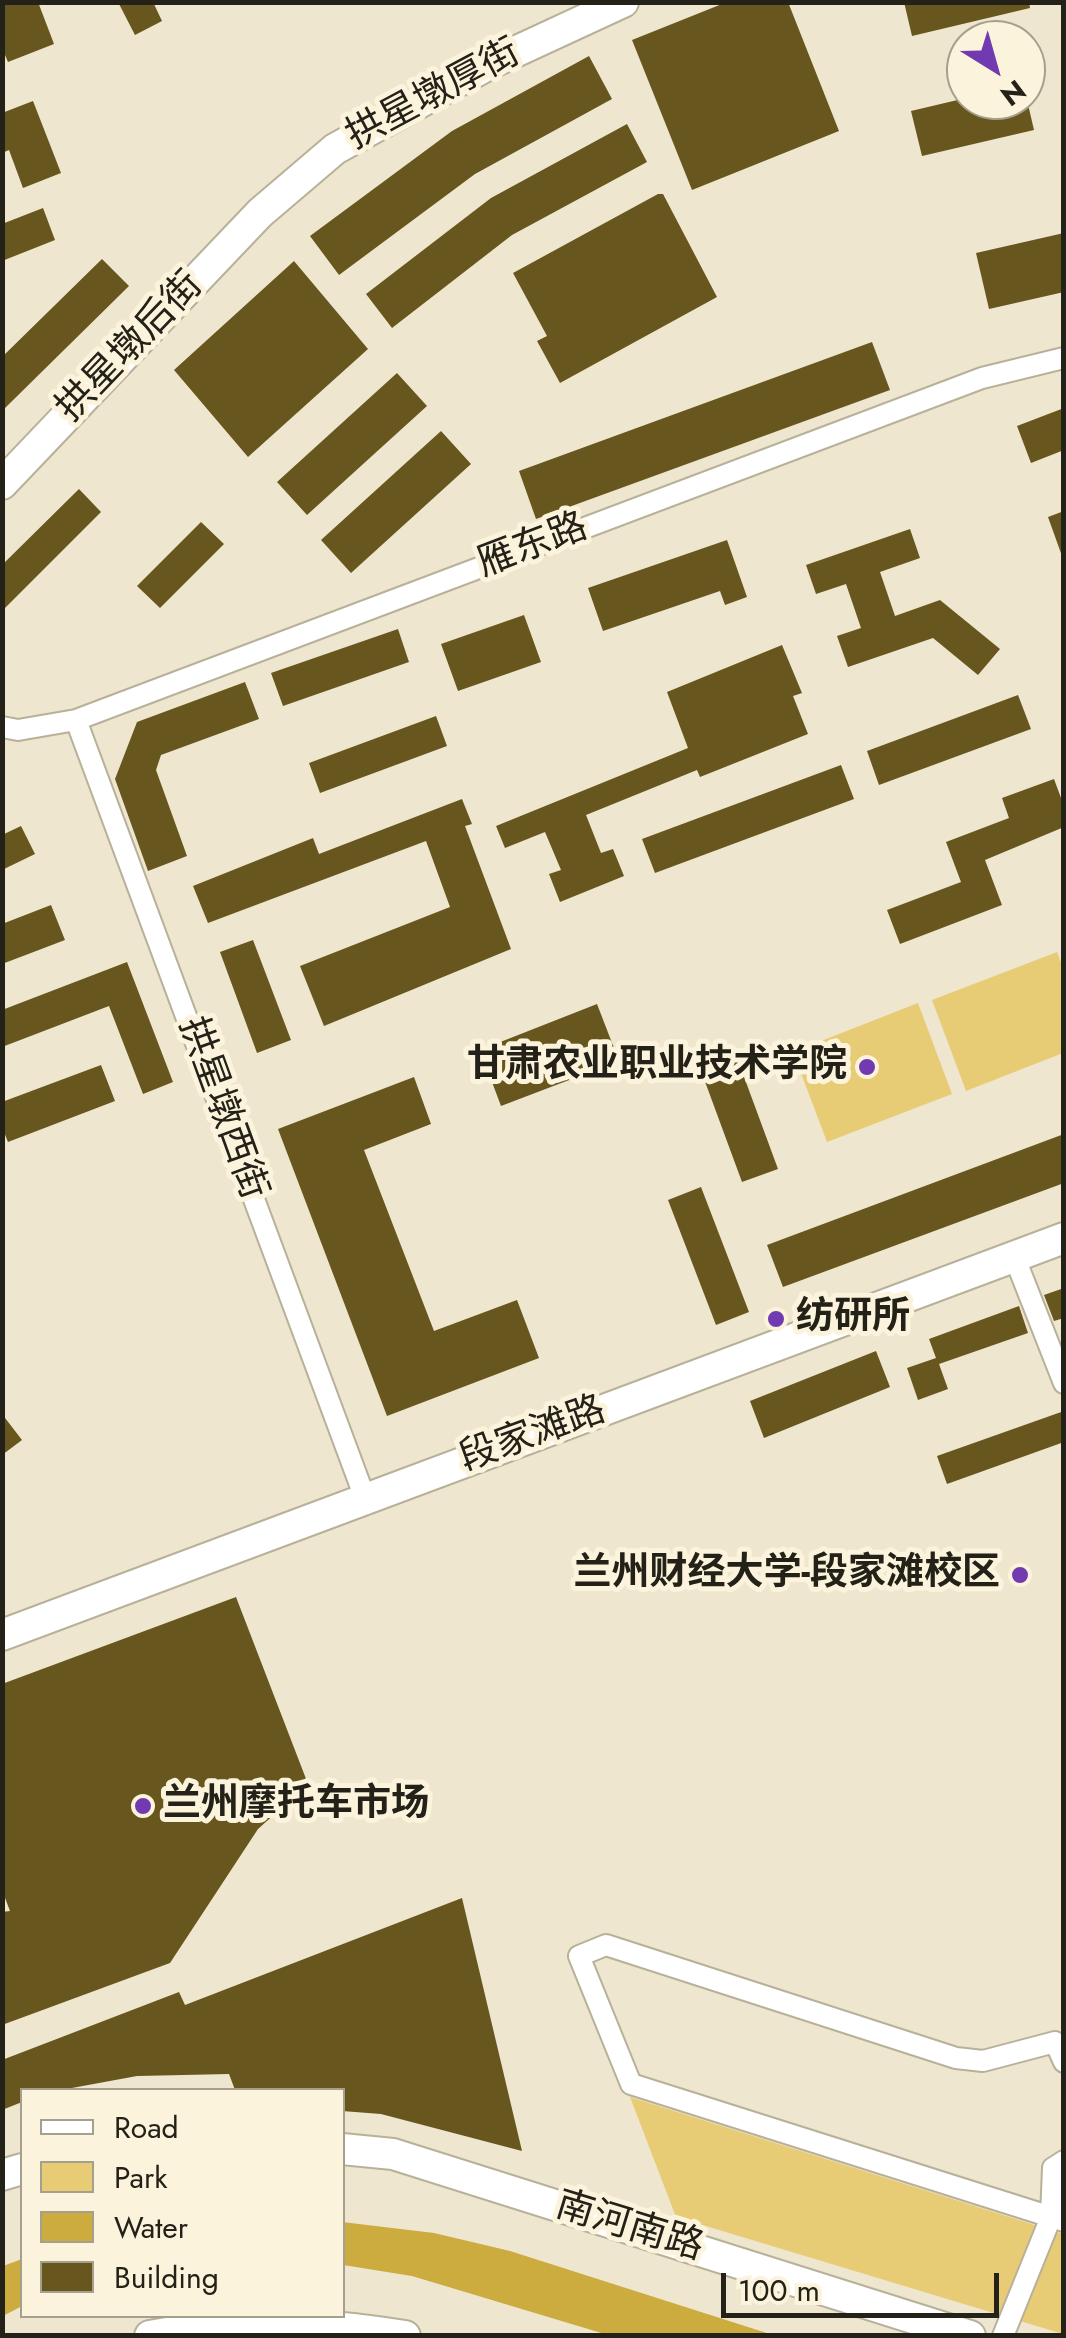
<!DOCTYPE html>
<meta charset="utf-8">
<style>
body{margin:0}
#map{position:relative;width:1066px;height:2338px;overflow:hidden;background:#eee6ce;font-family:Jost,sans-serif}
canvas{display:block}
.frame{position:absolute;inset:0;border:5px solid #232118;pointer-events:none}
.legend{position:absolute;left:20px;top:2088px;width:325px;height:230px;box-sizing:border-box;background:#fbf3db;border:2px solid #a59f8d;margin:0;padding:12px 18px;list-style:none;font-size:30px;color:#232118}
.legend li{display:flex;align-items:center;gap:20px;height:50px}
.legend b{width:50px;border:2px solid #a59f8d}
.north{position:absolute;left:946px;top:20px;width:100px;height:100px;box-sizing:border-box;background:#fbf3db;border:2px solid #a59f8d;border-radius:50%;rotate:143deg;font-size:28px;font-weight:700;line-height:40px;text-align:center;color:#232118}
.north::after{content:'';display:block;margin:auto;width:35px;height:45px;background:#723ab0;clip-path:polygon(50% 0,100% 100%,50% 72%,0 100%)}
.scale{position:absolute;left:721px;top:2273px;width:278px;height:45px;box-sizing:border-box;border:5px solid #232118;border-top:0;padding-left:12px;font-size:30px;line-height:35px;white-space:nowrap;color:#232118;-webkit-text-stroke:8px #fbf3db;paint-order:stroke}
</style>
<div id="map">
<canvas width="1066" height="2338"></canvas>
<div class="frame"></div>
<ul class="legend">
<li><b style="height:12px;background:#fff"></b>Road</li>
<li><b style="height:28px;background:#e8cc75"></b>Park</li>
<li><b style="height:28px;background:#ccab3f"></b>Water</li>
<li><b style="height:28px;background:#67561d"></b>Building</li>
</ul>
<div class="north">N</div>
<div class="scale">100 m</div>
</div>
<script>
const ctx = document.querySelector('canvas').getContext('2d');
ctx.lineJoin = 'round';
function fillPath(path, color) { ctx.fillStyle = color; ctx.fill(path, 'evenodd'); }
function stroke(path, color, width, dash) { ctx.strokeStyle = color; ctx.lineWidth = width; ctx.lineCap = dash ? 'butt' : 'round'; ctx.setLineDash(dash || []); ctx.stroke(path); }
function write(font, color, halo, rows, align = 'center') {
  ctx.font = font + ' Jost,"Noto Sans SC",sans-serif'; ctx.lineWidth = 10; ctx.setLineDash([]); ctx.textBaseline = 'middle'; ctx.strokeStyle = halo; ctx.fillStyle = color; for (const [text, x, y, turn = 0] of rows) {
    ctx.save(); ctx.translate(x, y); ctx.rotate((+turn || 0) * Math.PI / 180); ctx.textAlign = isNaN(turn) ? turn : align; if (halo) ctx.strokeText(text, 0, 0); ctx.fillText(text, 0, 0); ctx.restore();
  }
}
const green = new Path2D(`
 M1057,952L1063,968V1053L966,1091L932,1000Z
 M918,1003L952,1094L827,1142L793,1052Z
 M630,2097L1063,2234V2334L676,2217Z`);
const water = new Path2D(`
 M342,2222L434,2233L510,2251L773,2335H608L412,2276L343,2265Z
 M22,2259V2306L3,2316V2266Z`);
const building = new Path2D(`
 M2,2H38L54,44L8,62L2,48Z
 M118,2H153L162,21L135,35Z
 M727,2H788L839,131L692,190L632,40Z
 M904,2H1029L1030,8L912,36Z
 M589,56L612,99L475,174L339,275L310,236L452,131Z
 M966,98L1027,100L1034,130L922,156L911,111Z
 M33,101L61,173L23,188L9,150L2,153V113Z
 M627,124L647,162L512,235L392,328L366,294L491,198Z
 M658,194H663L717,297L560,383L537,341L547,336L513,273Z
 M43,208L55,240L2,261V224Z
 M1064,233V292L989,309L976,253Z
 M102,259L129,286L2,411V357Z
 M294,261L368,349L248,457L174,370Z
 M872,342L890,390L536,519L519,471Z
 M397,373L427,406L307,515L277,482Z
 M1064,408V450L1031,463L1017,426Z
 M441,431L471,464L351,573L321,540Z
 M79,489L101,512L2,611V565Z
 M1064,511V555L1062,556L1048,517Z
 M201,522L224,544L160,608L137,586Z
 M910,529L920,558L880,572L895,616L940,600L1000,649L978,675L933,638L848,667L837,636L861,628L846,584L816,594L806,565Z
 M727,540L747,597L725,605L720,591L603,631L588,588Z
 M524,615L541,662L458,691L441,644Z
 M398,629L409,662L283,706L271,673Z
 M782,645L802,693L793,696L808,734L700,777L697,770L586,815L601,853L613,849L624,876L560,902L549,874L561,870L545,832L505,848L496,826L688,748L667,692Z
 M245,682L259,719L161,755L156,770L187,856L148,871L115,779L137,722Z
 M1018,695L1031,729L879,785L867,751Z
 M436,716L447,746L320,793L309,763Z
 M841,765L854,799L655,873L642,839Z
 M1054,779L1064,806V827L985,860L1002,905L900,944L887,910L961,882L946,842L1009,818L1002,798Z
 M462,799L472,824L465,826L511,949L324,1026L300,966L450,907L426,841L208,923L193,886L313,838L319,854Z
 M21,826L35,854L2,870V835Z
 M51,905L65,940L2,964V924Z
 M253,940L291,1040L257,1053L220,952Z
 M127,962L173,1082L143,1094L109,1006L2,1047V1010Z
 M597,1004L619,1061L501,1106L480,1050Z
 M736,1055L778,1169L742,1182L700,1068Z
 M101,1065L115,1101L8,1142L2,1127V1102Z
 M414,1077L431,1124L364,1150L434,1331L517,1300L539,1358L387,1416L278,1129Z
 M1064,1134V1183L783,1287L767,1245Z
 M701,1187L749,1312L716,1325L668,1200Z
 M1064,1288V1318L1054,1321L1044,1295Z
 M1019,1306L1028,1333L939,1364L948,1389L918,1400L907,1368L936,1358L929,1339Z
 M876,1351L890,1387L764,1438L750,1401Z
 M1064,1411V1442L947,1484L937,1456Z
 M2,1414L22,1440L2,1455Z
 M236,1597L308,1784L258,1829L170,1963L2,2025V1912L10,1911L2,1890V1684Z
 M462,1898L522,2151L381,2114L342,2111V2090H235L229,2074L137,2076L61,2090H22V2102L2,2110V2060L179,1992L185,2005Z`);
const street = new Path2D(`
 M76,720L365,1498
 M2,727L18,730L76,720L982,378L1064,358
 M1014,1256L1064,1383
 M1064,2062L1055,2042L983,2061L956,2058L606,1945L579,1956L631,2084L1064,2221
 M1003,2336L1051,2217L1053,2168L1064,2161`);
const secondary = new Path2D(`
 M2,484L260,213L335,149L489,64L623,2
 M2,1635L1064,1238
 M342,2149L393,2154L970,2336
 M2,2175L22,2169
 M150,2336C240,2318 315,2322 405,2336`);
const markers = [
 [867,1067,10,"#723ab0"],
 [776,1319,10,"#723ab0"],
 [1020,1575,10,"#723ab0"],
 [143,1806,10,"#723ab0"]
];
const streetNames = [
 ["拱星墩厚街",434,96,-28],
 ["拱星墩后街",131,348,-46],
 ["雁东路",533,547,-21],
 ["拱星墩西街",221,1109,70],
 ["段家滩路",533,1436,-20],
 ["南河南路",629,2228,17]
];
const poiNames = [
 ["甘肃农业职业技术学院",847,1067],
 ["纺研所",796,1319,"left"],
 ["兰州财经大学-段家滩校区",1000,1575],
 ["兰州摩托车市场",163,1806,"left"]
];
fillPath(green, '#e8cc75');
fillPath(water, '#ccab3f');
fillPath(building, '#67561d');
stroke(street, '#b8b19a', 24);
stroke(secondary, '#b8b19a', 34);
stroke(street, '#fff', 20);
stroke(secondary, '#fff', 30);
for (const [x, y, r, color] of markers) { const dot = new Path2D(); dot.arc(x, y, r, 0, 2 * Math.PI); ctx.fillStyle = color; ctx.fill(dot); stroke(dot, '#fbf3db', 4); }
write('38px', '#232118', '#fbf3db', streetNames);
write('bold 38px', '#232118', '#fbf3db', poiNames, 'right');
</script>
